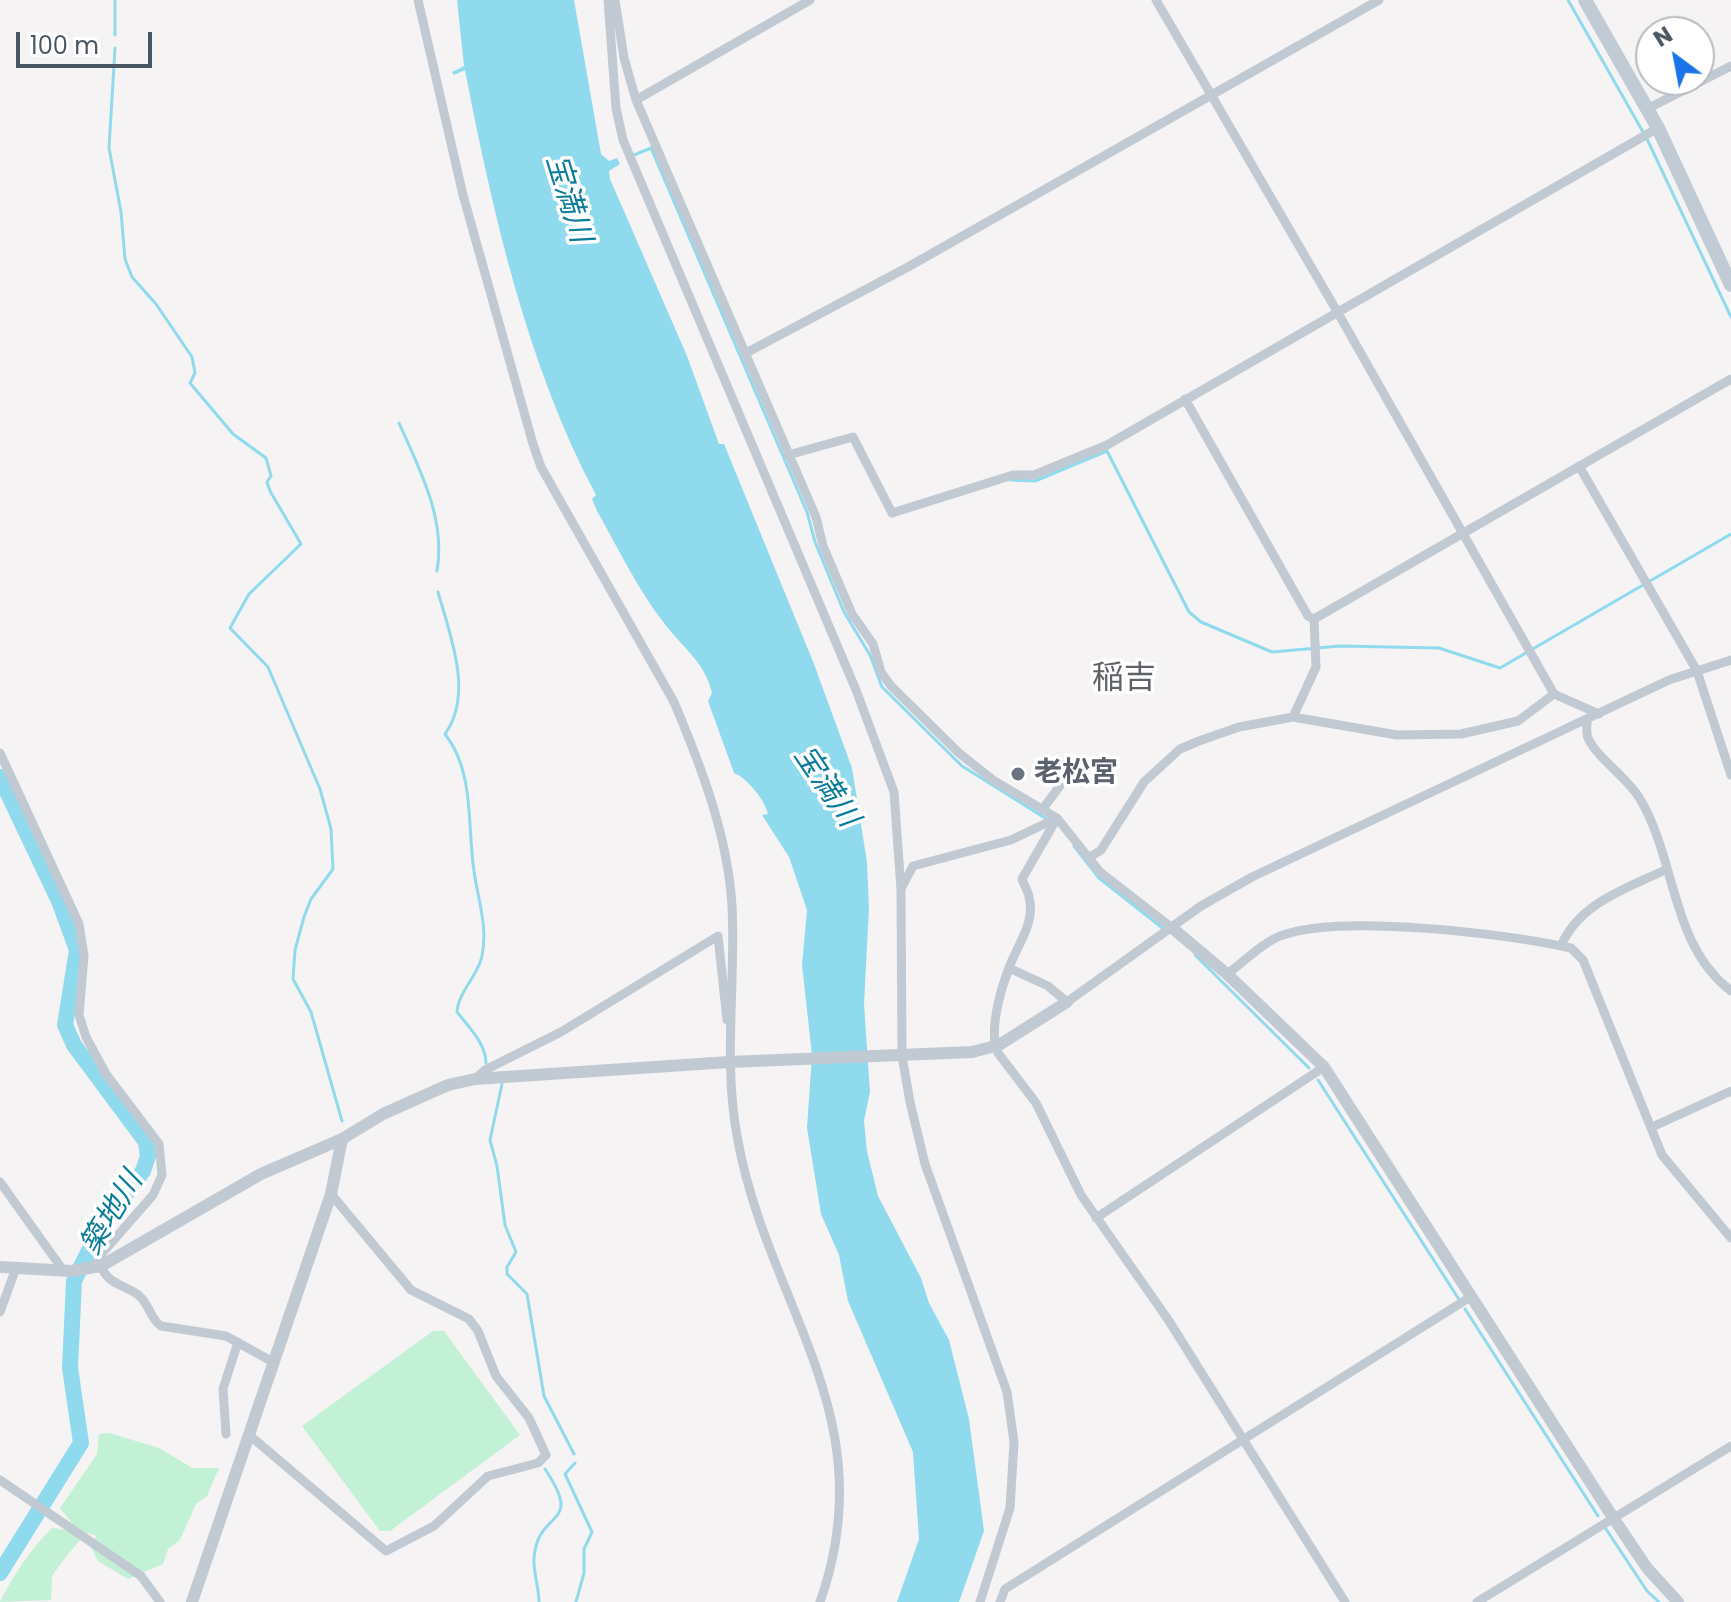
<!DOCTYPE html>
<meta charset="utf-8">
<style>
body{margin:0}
#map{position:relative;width:1731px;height:1602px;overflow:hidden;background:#f5f3f3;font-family:Poppins,sans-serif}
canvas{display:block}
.north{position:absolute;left:1635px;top:16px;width:80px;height:80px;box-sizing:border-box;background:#fff;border:2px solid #b7bbc0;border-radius:50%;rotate:328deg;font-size:22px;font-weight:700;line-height:32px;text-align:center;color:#4a5661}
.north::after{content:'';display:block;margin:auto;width:28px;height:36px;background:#1a73e8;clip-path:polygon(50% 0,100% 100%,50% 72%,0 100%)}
.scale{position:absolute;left:16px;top:32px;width:136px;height:36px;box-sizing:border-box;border:4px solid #4a5661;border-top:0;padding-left:10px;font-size:24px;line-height:28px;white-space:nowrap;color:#4a5661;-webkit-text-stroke:6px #fff;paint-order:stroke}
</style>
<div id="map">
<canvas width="1731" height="1602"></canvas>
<div class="north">N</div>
<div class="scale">100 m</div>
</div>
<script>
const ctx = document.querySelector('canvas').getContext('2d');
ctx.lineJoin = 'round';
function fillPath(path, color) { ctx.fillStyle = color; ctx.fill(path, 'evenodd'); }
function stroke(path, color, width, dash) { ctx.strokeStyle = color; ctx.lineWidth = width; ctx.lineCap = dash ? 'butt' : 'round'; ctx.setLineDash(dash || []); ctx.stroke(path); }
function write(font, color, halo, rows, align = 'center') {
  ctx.font = font + ' Poppins,"Noto Sans JP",sans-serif'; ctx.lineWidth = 7; ctx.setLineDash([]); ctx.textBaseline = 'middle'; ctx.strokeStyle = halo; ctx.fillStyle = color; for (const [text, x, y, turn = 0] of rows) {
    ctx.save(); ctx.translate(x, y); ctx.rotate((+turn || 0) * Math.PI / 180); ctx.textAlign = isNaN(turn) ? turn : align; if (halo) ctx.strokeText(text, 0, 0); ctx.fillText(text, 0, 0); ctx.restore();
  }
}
const green = new Path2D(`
 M433,1331H444L520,1435L390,1531H380L302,1426Z
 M109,1433L159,1448L192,1468H219L207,1496L196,1504L180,1540L168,1549L163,1564L128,1579L98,1561L92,1549L96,1536L88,1533C79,1539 59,1566 52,1576L51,1600L0,1602C13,1575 31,1549 52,1528L65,1530L72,1523L60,1508L97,1454L99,1434Z`);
const water = new Path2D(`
 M457,0H574L601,154L609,161L617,158L620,164L609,171L610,179L687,356L719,444H724L814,664L852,768L867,862L869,908L864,1004L870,1092L864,1121L867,1151L878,1196L921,1278L929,1303L949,1340L969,1419L984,1531L959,1602H897L919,1539L913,1452L848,1301L839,1255L821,1214L807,1128L812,1055L802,965L807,910L789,857L762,815L768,814C765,800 747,778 734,773L708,701L712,693C705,662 682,647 664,623C638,590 618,548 597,511L592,499L596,495C528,367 493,215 465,70L454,75L452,72L464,66Z`);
const stream = new Path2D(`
 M115,0V35
 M1568,0L1643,132
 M115,48L109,148L121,212L125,259L132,277L156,304L192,357L195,373L190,383L233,434L266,458L271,476L267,482L270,491L301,544L249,594L230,628L268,667L320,789L331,829L333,869L311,899L304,917L295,950L293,979L311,1012L342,1121
 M1647,139L1731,317
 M634,155L651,148L807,512L815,542L844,612L870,655L882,687L962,766L1045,818
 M399,423C420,470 446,519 437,571
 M1011,480L1035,481L1107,451L1189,612L1201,622L1272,652L1340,646L1439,648L1500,668L1643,585
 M1650,581L1731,534
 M438,592C450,635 474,694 445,734C475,772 467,826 474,871C478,900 488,926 482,956C478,976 458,992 457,1012C469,1027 486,1044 486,1063
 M1074,846L1099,878L1165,930
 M1195,955L1309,1068
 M1318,1080L1460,1301
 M502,1084L490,1140L497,1166L505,1225L516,1252L507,1267V1274L527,1294L544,1396L574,1454
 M1465,1309L1598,1516
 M575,1463L565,1474L592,1532L584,1549V1573L576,1602
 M1606,1529L1647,1591L1659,1602
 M539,1602C539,1587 533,1572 534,1558C538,1507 585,1529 545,1469`);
const river = new Path2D(`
 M0,777L59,901L77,950L65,1025L74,1045L146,1142L148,1156L143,1171L99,1230L74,1281L70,1368L81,1443L0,1573`);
const minor = new Path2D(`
 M418,0L463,195L533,444L541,467L674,702C701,766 728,836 732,906C736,983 723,1059 737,1136C767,1306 886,1416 820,1602
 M608,0L616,108L623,140L856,690L894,792L901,890L902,1056L910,1102L925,1164L1007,1392L1014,1442L1010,1508L980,1602
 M615,0L624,58L636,100L816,517L823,546L852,614L873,644L881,672L891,686L959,753L993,780L1057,818L1100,872L1171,927
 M1156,0L1338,313L1554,694L1599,714
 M636,100L810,0
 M1647,109L1731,66
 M746,353L908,267L1379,0
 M1185,399L1308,616L1314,619
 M788,455L853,437L892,513L1013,475H1034L1107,445L1658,128
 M1579,466L1697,671L1731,775
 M1293,717L1316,667L1314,619L1731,379
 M1587,720C1587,725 1586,734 1588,738C1597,758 1628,778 1640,799C1677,861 1670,944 1731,991
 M0,753L79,924L84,956L79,1015L86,1037L106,1074L159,1144L162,1175L153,1195L98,1258L94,1267
 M1042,810L1068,775
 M1090,857L1101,850L1144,782L1180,749L1199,741L1239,727L1293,717L1397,735L1461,734L1518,721L1554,694
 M902,887L913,866L1011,840L1057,818
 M1561,946C1579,903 1626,889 1667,869
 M1009,968L1048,986L1067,1002L1201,906L1252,877L1669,680L1731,660
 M1227,974C1244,962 1264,941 1283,935C1345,914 1505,934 1571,948L1583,960L1662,1155L1731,1238
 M995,1042C992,1021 1001,988 1009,968C1017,945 1036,923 1029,897C1028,891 1024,885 1022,879L1057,818
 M998,1053L1036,1103L1081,1195L1169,1321L1345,1602
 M475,1079L485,1070L561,1032L718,936L727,1020
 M1652,1127L1731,1091
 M0,1182L63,1270
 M1096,1218L1324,1067
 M101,1266C108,1284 122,1284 137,1294C150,1303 149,1318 161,1326L226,1336L273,1362
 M0,1312L16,1268
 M226,1434L223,1389L238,1342
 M248,1434L386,1551L434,1526L488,1476L538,1463L546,1455L529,1418L496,1376L478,1331L469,1319L411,1290L331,1194
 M0,1480L141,1576L160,1602
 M1000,1602L1005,1589L1472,1296
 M1477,1602L1731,1446`);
const tertiary = new Path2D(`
 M1171,927L1227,974L1324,1067L1612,1516L1647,1568L1678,1602
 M0,1267L71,1271L101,1266L261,1174L342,1139L383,1114L448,1085L475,1079L729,1062L972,1052L999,1045L1067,1002
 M192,1602L331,1194L342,1139`);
const secondary = new Path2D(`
 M1585,0L1658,128L1731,285`);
const markers = [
 [1018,774,8,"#6b7280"]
];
const worshipNames = [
 ["老松宮",1034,774]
];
const waterNames = [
 ["宝満川",567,199,73],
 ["宝満川",825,787,56],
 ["築地川",113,1214,-59]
];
const quarterNames = [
 ["稲吉",1124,680]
];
fillPath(green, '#c3f1d5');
fillPath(water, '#90daee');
stroke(stream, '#90daee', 3);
stroke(river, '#90daee', 16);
stroke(minor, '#c1cad2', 9);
stroke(tertiary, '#c1cad2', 12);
stroke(secondary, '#c1cbd6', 14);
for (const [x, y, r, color] of markers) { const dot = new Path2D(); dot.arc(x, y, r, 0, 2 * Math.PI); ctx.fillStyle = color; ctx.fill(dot); stroke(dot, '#fff', 3); }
write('bold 28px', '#5b616d', '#fff', worshipNames, 'left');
write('italic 30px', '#0c7c9b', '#fff', waterNames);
write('32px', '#5f6368', '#fff', quarterNames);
</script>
